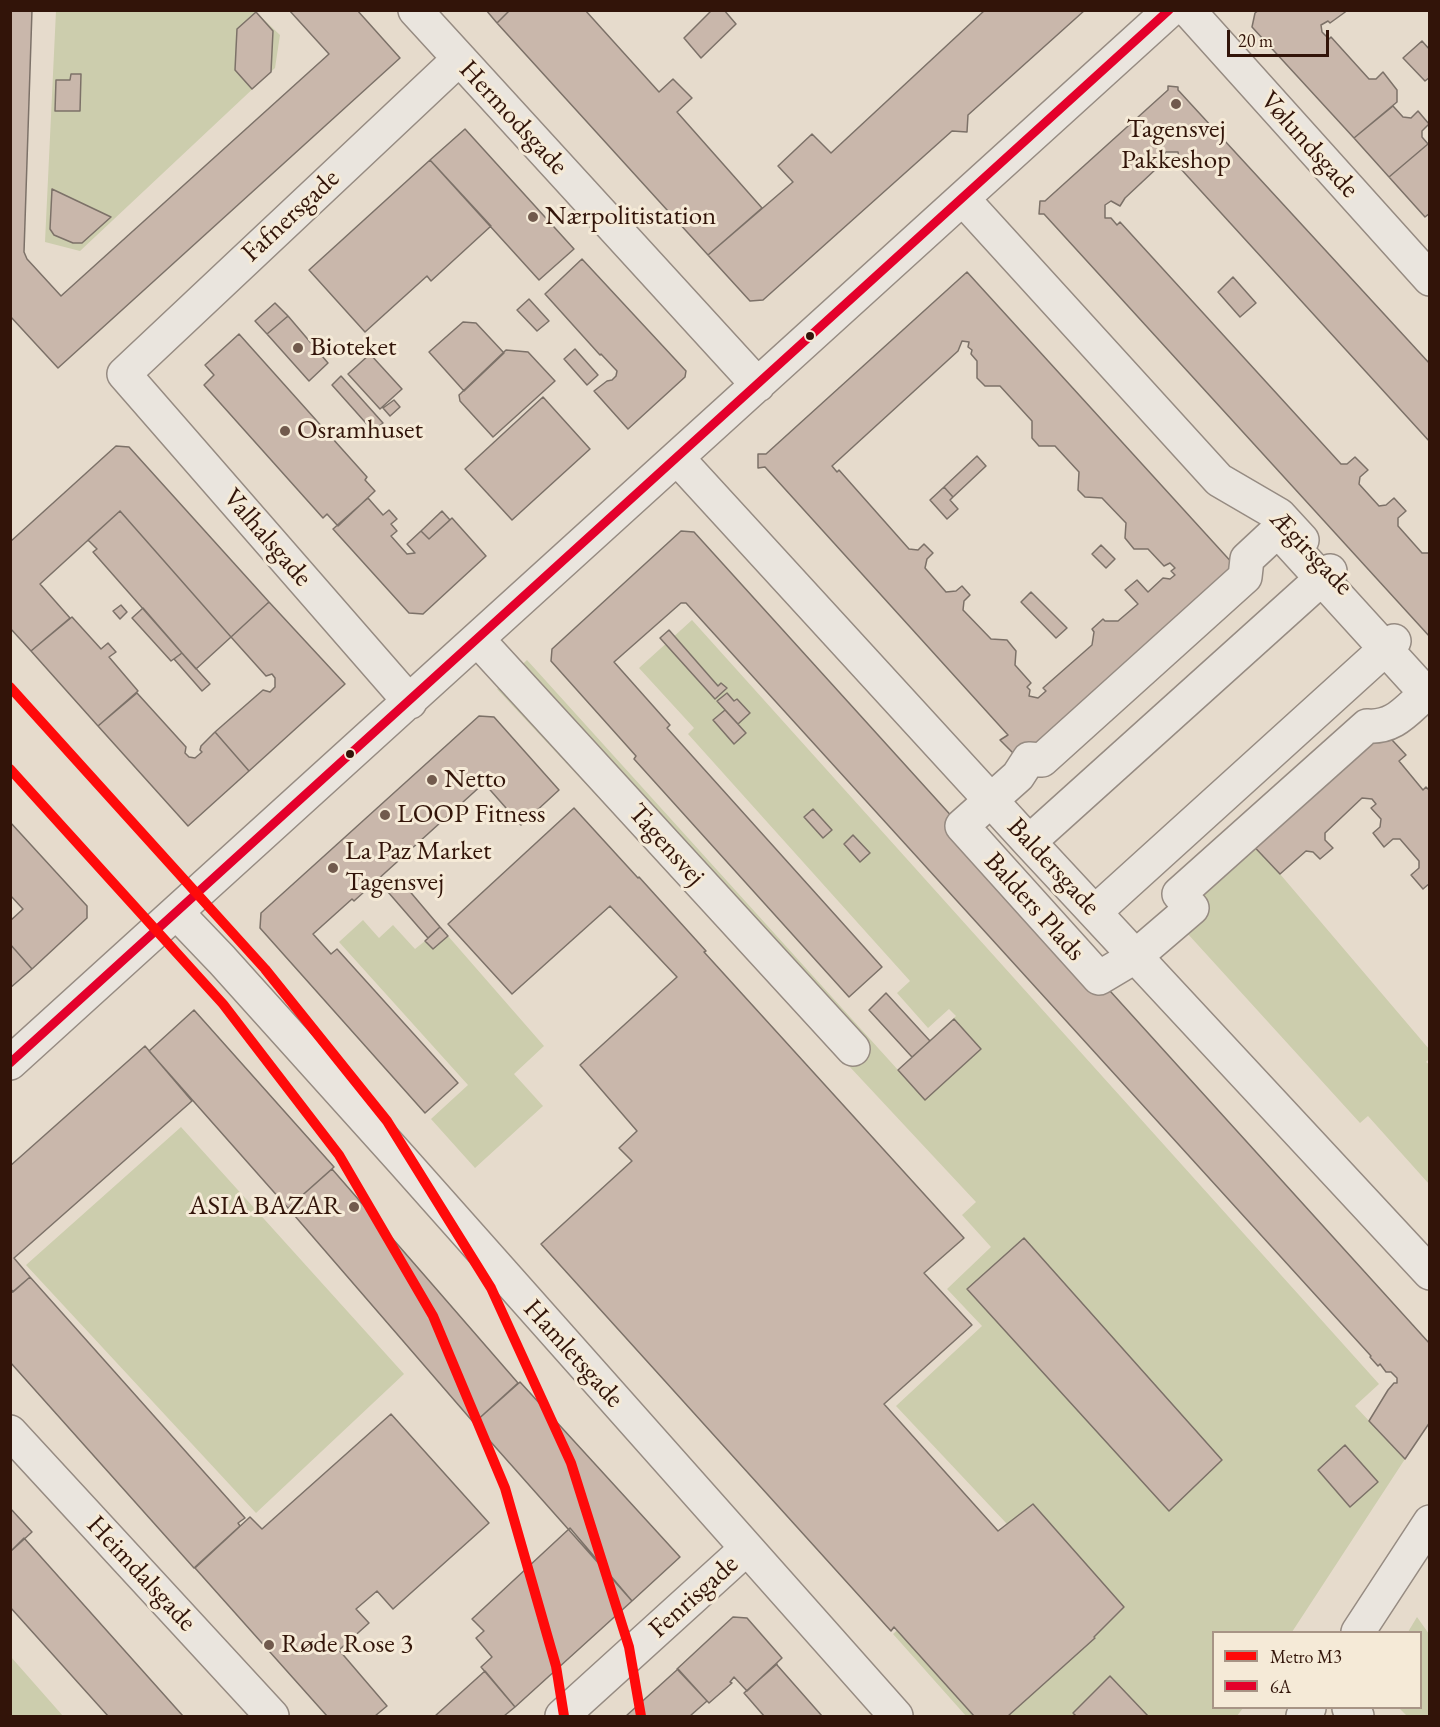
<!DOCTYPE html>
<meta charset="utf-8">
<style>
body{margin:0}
#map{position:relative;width:1440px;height:1727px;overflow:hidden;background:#e6dbcc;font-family:"EB Garamond",serif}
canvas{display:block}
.frame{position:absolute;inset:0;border:12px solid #321409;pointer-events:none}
.legend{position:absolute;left:1212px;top:1631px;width:210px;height:78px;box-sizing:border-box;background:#f5ead7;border:2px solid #a79485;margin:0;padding:8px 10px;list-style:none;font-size:18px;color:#321409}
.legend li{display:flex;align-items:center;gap:12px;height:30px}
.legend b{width:30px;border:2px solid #a79485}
.scale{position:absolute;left:1227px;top:30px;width:102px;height:27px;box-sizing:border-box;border:3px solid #321409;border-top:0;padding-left:8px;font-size:18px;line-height:21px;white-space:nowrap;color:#321409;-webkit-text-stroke:4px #f5ead7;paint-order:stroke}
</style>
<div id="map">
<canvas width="1440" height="1727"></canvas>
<div class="frame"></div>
<ul class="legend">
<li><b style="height:8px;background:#ff0a0a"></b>Metro M3</li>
<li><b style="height:8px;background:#e4002b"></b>6A</li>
</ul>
<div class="scale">20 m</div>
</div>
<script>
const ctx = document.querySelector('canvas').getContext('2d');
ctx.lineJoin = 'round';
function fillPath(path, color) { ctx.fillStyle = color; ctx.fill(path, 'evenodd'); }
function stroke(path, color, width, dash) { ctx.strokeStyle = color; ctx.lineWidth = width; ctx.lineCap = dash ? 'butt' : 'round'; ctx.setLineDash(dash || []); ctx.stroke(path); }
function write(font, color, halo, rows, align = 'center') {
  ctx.font = font + ' "EB Garamond",serif'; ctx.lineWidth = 6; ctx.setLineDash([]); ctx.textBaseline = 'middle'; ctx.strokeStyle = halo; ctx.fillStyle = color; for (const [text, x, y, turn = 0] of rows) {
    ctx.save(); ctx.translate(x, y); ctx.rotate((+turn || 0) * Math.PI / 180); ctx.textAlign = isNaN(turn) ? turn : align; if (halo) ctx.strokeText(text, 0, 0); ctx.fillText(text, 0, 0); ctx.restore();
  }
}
const green = new Path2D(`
 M56,11H255L280,35L275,68L80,251L45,242Z
 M692,620L1379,1384L1355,1406L1405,1459L1292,1632H1214V1708H1243L1237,1716H966L893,1634L1026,1509L1007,1524L896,1406L982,1326L947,1289L991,1247L962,1215L976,1202L497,689L527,660L898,1070L956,1016L949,1009L928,1028L897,993L910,981L688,734L694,728L639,668Z
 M1245,837L1280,874L1429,1049V1059L1426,1062L1430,1065L1429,1184L1368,1116L1360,1123L1177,922Z
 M363,920L379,938L393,925L415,949L425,941L433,949L448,936L544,1046L514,1074L543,1106L475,1168L431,1119L468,1085L339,942Z
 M181,1127L404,1374L256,1513L26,1265Z
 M1417,1617L1429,1634V1716H1407L1399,1708H1420V1632H1408Z
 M10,1657H11L63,1716H11Z`);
const building = new Path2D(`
 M10,10H32L24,252L27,259L61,296L329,54L289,10H357L400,58L58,368L10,316Z
 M486,10H510L497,23Z
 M510,10H585L659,92L673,79L692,98L677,112L762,208L708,255L497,23Z
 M712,10H724L736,24L701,58L684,38Z
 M985,10H1085L968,115L967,132L952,131L763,300L750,301L708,255L793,182L778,166L812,134L831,153Z
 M1259,10H1348L1330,23L1328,21L1321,25L1322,32L1329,39L1331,37L1369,79H1376L1383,72L1397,90V102L1354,138L1252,27L1255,13Z
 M256,12L273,31L271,72L252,89L235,70L236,49L237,29Z
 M1422,41L1430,50V77L1425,81L1403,58Z
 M71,74H81L80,111H55L56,80H70Z
 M1168,86L1178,87V90L1430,364V442L1180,168L1185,165L1179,158L1178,152H1166L1162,156L1165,165L1156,169L1125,198L1120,206L1111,201L1105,205V218H1111L1117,225L1120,222L1341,464H1347L1355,457L1368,470L1360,477L1359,484L1379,506L1386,505L1394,498L1406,511L1398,518V526L1422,553H1430V637L1044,214H1039L1040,201H1045L1168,90Z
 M1393,106L1403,117L1411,118L1418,111L1429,124L1422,131V137L1428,144L1389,177L1354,138Z
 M465,129L574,249L539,280L430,160Z
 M1428,144L1430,146V213L1425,217L1389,177Z
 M430,160L491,226L431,281L427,276L365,332L309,270Z
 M52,189L111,217L82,243H73L54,235L50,229Z
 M582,259L686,371L685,377L628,429L594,391L607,381L612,380L616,376L617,371L601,354L600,355L545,294Z
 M967,272L1245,577L1029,759L1018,747L1014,754L1000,740L1008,735L765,467L758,468V454H766ZM962,341L969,342L968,347L972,350L971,354L977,361V378L985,386H1000L1032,421V438L1039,446H1055L1079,472L1078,490L1085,497L1102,498L1126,523L1125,538L1134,549H1148L1164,566L1170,563L1175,568L1171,571L1175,575L1170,579L1163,578L1148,592L1137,580L1125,590L1138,604L1118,621H1105L1103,619L1092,629L1094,632L1092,645L1043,688L1046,691L1038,698L1029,696L1030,690L1027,687L1031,683L1015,665L1016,651L1007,640L991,639L963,610L964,601L970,595L962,586L956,591L946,592L925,568L927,559L933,553L924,544L918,550L909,549L839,470L837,472L832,466L958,351Z
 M1233,277L1256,303L1240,317L1218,292Z
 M529,299L549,321L537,331L517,310Z
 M275,303L288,316L267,334L255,321Z
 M288,316L328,363L309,381L267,334Z
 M463,322L476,323L504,353L464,391L429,352Z
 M239,334L367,477L365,480L375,491L338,526L327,514L323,518L204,385L214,375L205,365Z
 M575,349L598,375L587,385L564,359Z
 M506,350L528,352L555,381L493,437L460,401L459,395Z
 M370,354L402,389L380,409L348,374Z
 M341,376L383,423L373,431L332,385Z
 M543,397L590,449L512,520L465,469Z
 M394,400L400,407L390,416L383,408Z
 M116,446L129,447L269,602L231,637L120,511L40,584L70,618L31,651L10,628V542Z
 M977,456L986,466L953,497L944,487Z
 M944,487L953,497L950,500L958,509L947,519L930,500Z
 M368,498L383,515L389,510L397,519L391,524L397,531L391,536L407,554L415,553L407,544L421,531L429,539L452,518L486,556L423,614L409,613L333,529Z
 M120,511L231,637L196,669L93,552L97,549L88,540Z
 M442,511L450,520L429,539L421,531Z
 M681,531L694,532L1430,1344V1422L1405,1459L1369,1421L1388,1390L1394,1383H1397V1378L1391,1372H1386L1380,1364L1378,1366L1370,1357L1371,1356L686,603H681L614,662L670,725L667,728L882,967L849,997L634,759L636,756L551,661L552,649Z
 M1101,545L1115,559L1106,568L1092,554Z
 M1031,592L1067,628L1056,638L1021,602Z
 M269,602L345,684L249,771L215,732L263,690L270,692L275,687V678L272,674L266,676L231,637Z
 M121,605L127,612L120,619L113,611Z
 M143,608L182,653L171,661L132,618Z
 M72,617L101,649L108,643L116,652L109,657L138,691L98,726L31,651Z
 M669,630L718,686L721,683L727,688L715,699L660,638Z
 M182,653L210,684L202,691L174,659Z
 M137,693L186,747L185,753L189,757L195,758L202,752L200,750L201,746L215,732L249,771L188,826L98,726Z
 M727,693L734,701L737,699L750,713L738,724L717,701Z
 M725,710L746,733L734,744L713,720Z
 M479,716L494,717L559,790L521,825L484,783L354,901L352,899L313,934L331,954L337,949L458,1083L425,1113L260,928L261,913Z
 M1380,727L1406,755L1399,761L1423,790L1426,787L1430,791V883L1423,889L1411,875L1419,868V861L1400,839H1393L1384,847L1373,833L1380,827L1381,819L1371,808L1376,804L1372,799L1362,798L1325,833V840L1333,848L1320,859L1313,852L1306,851L1280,874L1245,837Z
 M574,808L638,878L639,877L706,951L704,952L964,1238L924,1273L972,1325L884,1404L998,1531L1033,1504L1124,1607L1094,1637L1095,1638L1008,1716H974L894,1627L891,1631L541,1244L632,1161L619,1148L637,1131L580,1065L677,977L610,906L512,994L448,924Z
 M813,809L832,830L823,838L804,817Z
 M10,822L87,906V918L32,969L10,944V921L23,909L10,895Z
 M853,835L870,853L860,862L844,844Z
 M401,881L440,927L428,938L388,892Z
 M440,927L448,936L433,949L425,941Z
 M10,944L32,969L10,988Z
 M886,993L930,1041L912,1057L869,1010Z
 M194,1010L334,1167L288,1208L149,1051Z
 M954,1019L981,1049L925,1100L898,1070Z
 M145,1046L192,1101L14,1258L30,1277L13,1292L10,1288V1166Z
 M332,1169L518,1383L474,1423L288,1208Z
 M1024,1238L1222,1460L1169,1511L967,1289Z
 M30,1277L245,1518L238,1523L240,1526L194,1568L10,1362V1294Z
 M520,1382L680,1557L632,1601L474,1423Z
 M391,1414L489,1523L393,1609L377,1591L356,1609L369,1623L339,1650L387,1706L375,1716H327L195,1568L250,1517L262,1529Z
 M1345,1445L1378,1482L1350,1507L1318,1470Z
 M10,1508L32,1532L10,1552Z
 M570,1528L632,1601L515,1707L481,1667L492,1657L476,1638L484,1631L472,1619Z
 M24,1538L183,1716H108L10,1607V1552Z
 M733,1617L747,1618L782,1658L747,1691L734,1677L730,1682L732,1683L709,1703L677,1669Z
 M777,1664V1665L822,1716H764L744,1693Z
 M678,1669L707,1701L690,1716H626Z
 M485,1671L515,1707L504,1716H435Z
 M1110,1676L1148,1716H1076L1073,1713Z`);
const minor = new Path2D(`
 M415,10L758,385
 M1188,10L1430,279
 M963,199L1219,480L1279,515L1302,540
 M678,459L1029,842L1430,1273
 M1276,532L1281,534L1423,690V696C1405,712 1393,728 1367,726L1179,894L1192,908L1136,956L1099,978L962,826L1018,776L1029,759L1042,760L1245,577L1247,559Z
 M478,640L853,1049
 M410,702L124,374L459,59
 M1029,842L1330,571
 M1095,912L1394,641
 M177,913L222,960L402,1160L896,1716
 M10,1063L1170,10
 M10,1432L272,1716
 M1358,1632L1430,1522
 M1349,1708L1357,1716
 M562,1716L746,1549
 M1303,1716L1309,1708`);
const bus1 = new Path2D(`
 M10,1063L1169,10`);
const metro1 = new Path2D(`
 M10,687L265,969L387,1121L491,1288L571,1463L629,1647L641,1716
 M10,769L223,1004L339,1155L433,1316L505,1488L556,1666L564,1716`);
const markers = [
 [1176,104,6,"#715a4d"],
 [533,217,6,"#715a4d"],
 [810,336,5,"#321409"],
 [298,348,6,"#715a4d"],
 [285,431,6,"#715a4d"],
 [350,754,5,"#321409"],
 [432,780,6,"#715a4d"],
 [385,815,6,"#715a4d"],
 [333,868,6,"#715a4d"],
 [354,1207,6,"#715a4d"],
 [269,1645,6,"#715a4d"]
];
const streetNames = [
 ["Hermodsgade",513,118,47],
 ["Vølundsgade",1309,145,48],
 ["Fafnersgade",291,216,-43],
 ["Valhalsgade",267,538,49],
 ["Ægirsgade",1311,553,46],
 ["Tagensvej",666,845,48],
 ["Baldersgade",1053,867,47],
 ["Balders Plads",1034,907,48],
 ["Hamletsgade",573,1354,48],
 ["Heimdalsgade",141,1574,47],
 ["Fenrisgade",694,1597,-42]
];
const poiNames = [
 ["Tagensvej",1176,130,"center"],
 ["Pakkeshop",1176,161,"center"],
 ["Nærpolitistation",545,217],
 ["Bioteket",310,348],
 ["Osramhuset",297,431],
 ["Netto",444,780],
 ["LOOP Fitness",397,815],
 ["La Paz Market",345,852],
 ["Tagensvej",345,883],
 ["ASIA BAZAR",342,1207,"right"],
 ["Røde Rose 3",281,1645]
];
fillPath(green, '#cccdad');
fillPath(building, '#c9b7ab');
stroke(building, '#7c7168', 1.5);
stroke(minor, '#968b82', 36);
stroke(minor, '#eae5de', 33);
stroke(bus1, '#e4002b', 9);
stroke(metro1, '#ff0a0a', 10);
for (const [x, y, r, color] of markers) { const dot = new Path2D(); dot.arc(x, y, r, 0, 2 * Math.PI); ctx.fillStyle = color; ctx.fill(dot); stroke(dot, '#f5ead7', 2); }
write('27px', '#321409', '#f5ead7', streetNames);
write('27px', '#321409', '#f5ead7', poiNames, 'left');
</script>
